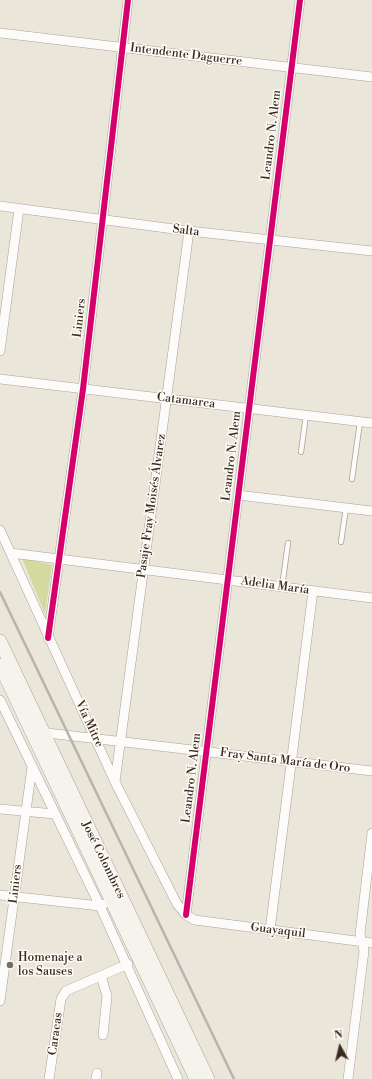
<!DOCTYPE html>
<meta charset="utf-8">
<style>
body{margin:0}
#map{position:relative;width:372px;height:1079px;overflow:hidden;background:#ebe6da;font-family:"Libre Bodoni",serif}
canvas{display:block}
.north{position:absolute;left:320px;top:1027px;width:40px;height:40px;-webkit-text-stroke:3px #fdfcf7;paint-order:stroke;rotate:352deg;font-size:11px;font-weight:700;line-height:16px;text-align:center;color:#3b2a1e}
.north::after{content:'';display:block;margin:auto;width:14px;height:18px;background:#3b2a1e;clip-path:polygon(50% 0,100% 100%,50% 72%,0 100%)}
</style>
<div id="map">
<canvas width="372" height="1079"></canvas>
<div class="north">N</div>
</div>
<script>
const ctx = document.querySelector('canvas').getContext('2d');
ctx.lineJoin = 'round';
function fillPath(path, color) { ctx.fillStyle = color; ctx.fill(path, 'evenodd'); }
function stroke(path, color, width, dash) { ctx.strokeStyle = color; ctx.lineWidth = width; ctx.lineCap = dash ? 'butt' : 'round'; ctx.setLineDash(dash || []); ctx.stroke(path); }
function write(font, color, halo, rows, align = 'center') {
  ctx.font = font + ' "Libre Bodoni",serif'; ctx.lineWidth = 3; ctx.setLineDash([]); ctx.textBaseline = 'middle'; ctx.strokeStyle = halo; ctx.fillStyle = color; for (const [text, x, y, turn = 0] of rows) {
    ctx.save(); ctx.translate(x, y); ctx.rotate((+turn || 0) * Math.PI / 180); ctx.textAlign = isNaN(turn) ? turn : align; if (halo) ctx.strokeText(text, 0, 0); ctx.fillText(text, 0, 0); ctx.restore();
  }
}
const green = new Path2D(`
 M22,558L52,565L45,614Z`);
const service = new Path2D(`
 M301,452L306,415
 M352,479L360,422
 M341,542L346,508
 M282,587L288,543`);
const minor = new Path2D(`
 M0,33L372,77
 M0,206L189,231L372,251
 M0,351L19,209
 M0,379L372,423
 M238,495L372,511
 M0,530L115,782L177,904L186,915L195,920L372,943
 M11,553L372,598
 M48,638L83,389L128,0
 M0,700L100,906L178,1079
 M39,732L372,771
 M115,782L189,231
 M0,809L55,814
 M0,895L100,906L104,904
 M186,915L300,0
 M270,930L313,591
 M101,976L107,996L103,1035
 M0,1001L32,767
 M49,1079L61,999L66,991L128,964
 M96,1079L97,1073
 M348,1079L364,951L360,934L372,833`);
const secondary = new Path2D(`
 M0,641L208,1079
 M0,665L196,1079`);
const rail = new Path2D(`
 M0,592L234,1079`);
const cycleway = new Path2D(`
 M48,638L83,389L128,0
 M186,915L300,0`);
const markers = [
 [10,965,4,"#796c60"]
];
const streetNames = [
 ["Intendente Daguerre",186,55,7],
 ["Leandro N. Alem",272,135,-83],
 ["Salta",186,231,7],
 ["Liniers",80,318,-83],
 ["Catamarca",186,401,7],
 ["Leandro N. Alem",232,456,-83],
 ["Pasaje Fray Moisés Álvarez",152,506,-82],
 ["Adelia María",275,586,8],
 ["Vía Mitre",89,724,65],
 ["Fray Santa María de Oro",285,761,7],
 ["Leandro N. Alem",192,778,-83],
 ["José Colombres",103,860,64],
 ["Liniers",16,884,-83],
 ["Guayaquil",278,931,7],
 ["Caracas",56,1034,-82]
];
const poiNames = [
 ["Homenaje a",18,958],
 ["los Sauses",18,972]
];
fillPath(green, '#d4d9a0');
stroke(service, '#a8a39b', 6);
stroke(minor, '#a8a39b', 10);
stroke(secondary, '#a8a39b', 14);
stroke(service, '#fcfbf9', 4.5);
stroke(minor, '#fcfbf9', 9);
stroke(secondary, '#f6f2ec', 13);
stroke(rail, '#b6b4b0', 2.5);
stroke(cycleway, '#d6006c', 6);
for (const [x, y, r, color] of markers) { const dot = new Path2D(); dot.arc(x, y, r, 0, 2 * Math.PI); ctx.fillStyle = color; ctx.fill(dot); stroke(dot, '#fdfcf7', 1.5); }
write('12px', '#3b2a1e', '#fdfcf7', streetNames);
write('12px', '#3b2a1e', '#fdfcf7', poiNames, 'left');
</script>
